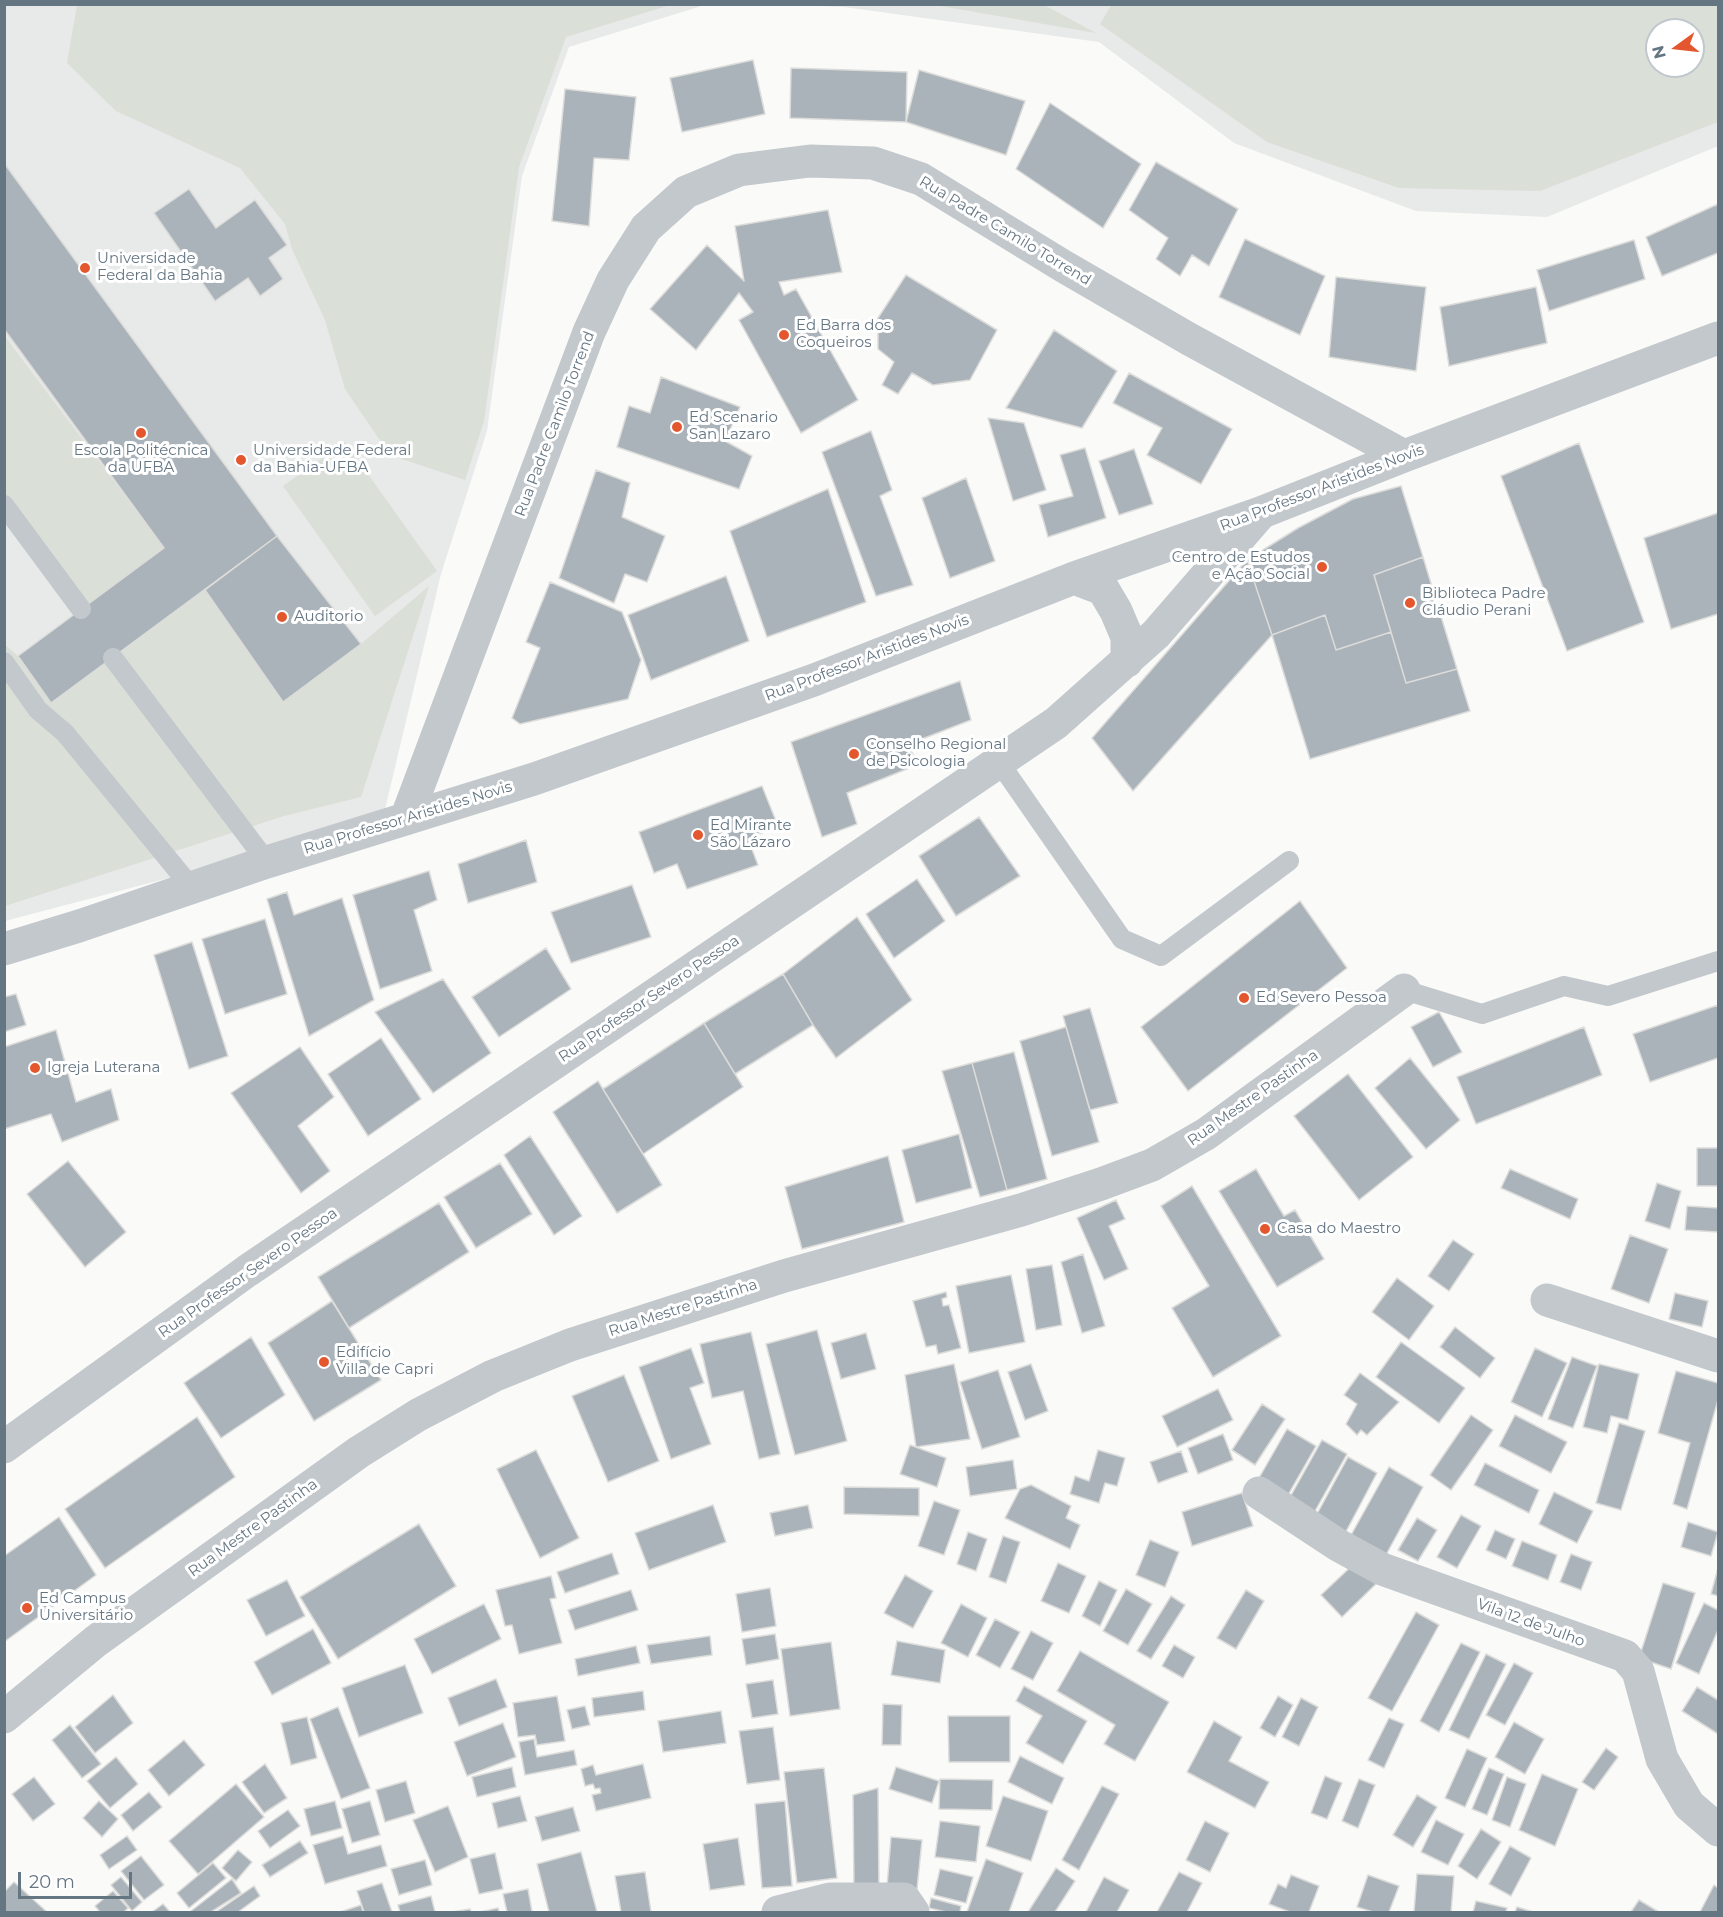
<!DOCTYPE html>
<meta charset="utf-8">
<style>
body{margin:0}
#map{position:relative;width:1723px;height:1917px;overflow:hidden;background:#fafaf8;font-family:Montserrat,sans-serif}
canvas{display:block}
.frame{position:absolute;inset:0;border:6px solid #657683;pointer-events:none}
.north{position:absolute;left:1645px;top:18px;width:60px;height:60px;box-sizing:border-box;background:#fff;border:2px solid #c1c8cd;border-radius:50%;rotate:255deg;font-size:16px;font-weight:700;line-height:24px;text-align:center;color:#657683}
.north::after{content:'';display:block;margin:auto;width:21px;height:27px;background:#e4572e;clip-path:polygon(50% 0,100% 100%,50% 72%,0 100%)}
.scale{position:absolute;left:18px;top:1872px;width:114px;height:27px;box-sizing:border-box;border:3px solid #657683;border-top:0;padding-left:8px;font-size:18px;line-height:21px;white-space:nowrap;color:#657683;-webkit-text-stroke:4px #fff;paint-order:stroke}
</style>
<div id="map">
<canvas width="1723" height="1917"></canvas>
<div class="frame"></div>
<div class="north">N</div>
<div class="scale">20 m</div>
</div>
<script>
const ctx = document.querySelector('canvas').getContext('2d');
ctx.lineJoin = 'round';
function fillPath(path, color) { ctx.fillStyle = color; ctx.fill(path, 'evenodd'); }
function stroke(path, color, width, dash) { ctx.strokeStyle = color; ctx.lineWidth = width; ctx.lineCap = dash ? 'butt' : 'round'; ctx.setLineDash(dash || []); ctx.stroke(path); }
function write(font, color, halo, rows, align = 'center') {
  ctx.font = font + ' Montserrat,sans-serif'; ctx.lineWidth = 6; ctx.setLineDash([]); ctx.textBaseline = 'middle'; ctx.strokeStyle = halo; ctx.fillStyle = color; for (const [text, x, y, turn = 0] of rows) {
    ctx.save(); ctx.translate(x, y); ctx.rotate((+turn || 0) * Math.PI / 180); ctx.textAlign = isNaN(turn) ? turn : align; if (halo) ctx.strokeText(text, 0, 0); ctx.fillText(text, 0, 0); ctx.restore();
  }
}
const built = new Path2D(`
 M5,5H705L569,47L522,176L487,431L441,574L382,822L5,921Z
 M796,5H1718V146L1547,217L1416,211L1234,143L1099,42L844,7ZM1657,30H1693V66H1657Z`);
const green = new Path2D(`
 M417,4L420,6L422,4L670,5L566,37L519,167L484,421L465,480L390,455L345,389L325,320L292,249L285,224L240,168L116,111L67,63L77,5Z
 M1112,4L1718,5V122L1540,191L1399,188L1267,142L1100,24ZM1657,30H1693V66H1657Z
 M935,5H1044L1096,33Z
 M4,335L164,548L73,615L5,522Z
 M345,442L437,571L375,616L283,486Z
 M429,586L361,797L284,816L5,906L4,644L18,656L52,703L205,590L283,702L361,644Z`);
const building = new Path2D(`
 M753,60L765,114L682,132L670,78Z
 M791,68L907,72L906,122L790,118Z
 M919,70L1025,101L1006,155L906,122Z
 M565,89L636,97L629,160L594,158L589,226L552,221Z
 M1050,103L1141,164L1103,228L1016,169Z
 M1156,162L1238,209L1209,266L1192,255L1180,276L1156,259L1168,238L1129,210Z
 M4,163L277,536L51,703L18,656L164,548L4,329Z
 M189,189L216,228L255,200L287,245L269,258L283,279L260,296L248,278L215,301L154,213Z
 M1718,204V253L1662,276L1646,237Z
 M828,210L842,272L779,282L784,295L796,289L858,400L801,433L739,320L753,312L739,293L696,350L650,309L707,245L744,281L735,226Z
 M1245,239L1325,276L1300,335L1219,297Z
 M1634,240L1645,279L1549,311L1537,270Z
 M906,275L997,330L970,380L933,385L912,373L898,394L882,385L894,362L878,349V318Z
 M1336,277L1426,287L1416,371L1329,357Z
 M1536,287L1547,343L1449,366L1440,307Z
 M1054,330L1117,371L1082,428L1006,408Z
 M1129,373L1232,429L1201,484L1147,455L1162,428L1113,403Z
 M661,377L740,407L725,441L752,456L739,489L617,447L629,406L650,413Z
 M988,418L1024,423L1046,490L1013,501Z
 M871,431L892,490L880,496L913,585L876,596L822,452Z
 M1579,443L1644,622L1567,651L1501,476Z
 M1085,448L1106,518L1048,537L1039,505L1073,496L1060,455Z
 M1134,449L1153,504L1119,515L1099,461Z
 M596,470L630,483L622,517L665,536L647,582L625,574L614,603L559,578Z
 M966,478L995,561L950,578L922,498Z
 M1401,486L1423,557L1374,575L1391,632L1336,650L1325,615L1272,635L1247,560L1298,528L1353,499Z
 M828,489L866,602L767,637L730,531Z
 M1718,513V614L1671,629L1644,538Z
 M277,536L361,644L283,702L205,590Z
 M1423,557L1457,669L1406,683L1374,575Z
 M1247,560L1272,635L1133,791L1092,738Z
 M726,576L749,641L651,680L628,615Z
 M550,582L622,612L641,660L628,699L520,724L512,718L540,648L526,642Z
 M1325,615L1336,650L1391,632L1406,683L1457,669L1470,711L1310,759L1272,635Z
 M960,681L971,720L909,744L917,765L847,793L857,824L822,837L791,742Z
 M762,786L778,826L748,839L758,865L687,889L677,864L654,873L639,832Z
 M979,817L1020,876L956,916L919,856Z
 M526,840L537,882L468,903L458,864Z
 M429,871L437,900L414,910L432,971L380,989L353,895Z
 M917,879L945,921L894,958L866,914Z
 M632,885L651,937L571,963L551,912Z
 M287,892L294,915L342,898L374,1000L309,1036L267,899Z
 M1300,901L1347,968L1188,1091L1141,1027Z
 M857,917L912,1000L836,1058L813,1025L783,974Z
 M265,919L287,994L225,1014L202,939Z
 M192,942L228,1056L189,1069L154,955Z
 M546,948L571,989L499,1037L472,997Z
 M783,974L813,1025L735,1074L704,1023Z
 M443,979L491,1053L433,1093L375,1012Z
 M16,994L26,1025L4,1032V997Z
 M1718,1005V1058L1650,1082L1633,1034Z
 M1090,1008L1118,1103L1090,1110L1063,1016Z
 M1439,1012L1462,1052L1433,1067L1411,1027Z
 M704,1023L743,1087L643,1154L603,1089Z
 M1066,1027L1099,1142L1052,1156L1020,1041Z
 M1584,1027L1602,1075L1476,1124L1457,1077Z
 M56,1030L76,1102L111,1089L119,1120L62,1142L51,1114L4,1129V1047Z
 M381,1038L421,1099L368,1136L328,1074Z
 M300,1047L334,1097L298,1126L330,1171L301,1193L231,1093Z
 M1014,1052L1047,1179L1007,1190L972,1063Z
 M1410,1058L1460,1120L1426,1149L1375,1088Z
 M972,1063L1007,1190L980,1197L942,1071Z
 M1348,1074L1413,1157L1359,1200L1294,1116Z
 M598,1081L662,1185L617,1213L553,1112Z
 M959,1134L972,1188L916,1203L902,1150Z
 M530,1136L582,1216L554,1235L504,1155Z
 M1697,1148H1718V1186H1697Z
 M888,1156L904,1222L802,1249L785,1187Z
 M68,1161L126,1232L85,1267L27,1194Z
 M500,1163L532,1214L476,1248L444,1197Z
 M1256,1169L1284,1216L1295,1210L1324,1259L1277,1287L1219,1191Z
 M1510,1169L1578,1199L1570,1219L1501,1188Z
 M1657,1183L1681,1191L1670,1229L1645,1221Z
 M1192,1186L1281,1336L1213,1377L1172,1308L1209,1286L1161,1206Z
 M1116,1200L1125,1219L1109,1226L1128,1269L1104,1280L1077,1218Z
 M439,1203L469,1252L349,1328L318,1277Z
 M1687,1206L1718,1208V1232L1685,1230Z
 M1630,1235L1668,1249L1649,1303L1611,1289Z
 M1453,1240L1474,1254L1449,1291L1428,1276Z
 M1083,1254L1105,1326L1082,1333L1061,1262Z
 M1052,1265L1062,1325L1036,1330L1026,1269Z
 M1011,1275L1025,1342L969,1353L956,1286Z
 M1397,1278L1434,1306L1409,1340L1372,1312Z
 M946,1292L947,1297L942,1299L943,1306L949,1305L961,1348L938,1354L936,1345L926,1347L913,1301Z
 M1675,1293L1708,1301L1702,1327L1669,1319Z
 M332,1301L381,1380L314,1421L268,1343Z
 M1455,1327L1495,1358L1480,1378L1440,1347Z
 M817,1330L847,1441L795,1455L766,1344Z
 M751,1332L780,1454L759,1459L743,1391L712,1398L700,1344Z
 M866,1333L876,1369L841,1379L831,1343Z
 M251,1337L285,1395L221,1438L184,1383Z
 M1401,1342L1465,1388L1439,1423L1376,1377Z
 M691,1348L704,1383L690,1388L711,1444L671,1459L639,1367Z
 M1535,1348L1567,1363L1542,1417L1511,1402Z
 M1572,1357L1597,1366L1573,1428L1548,1419Z
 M954,1364L970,1439L916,1447L905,1375Z
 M1031,1364L1048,1411L1025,1420L1008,1372Z
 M1599,1364L1639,1374L1628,1420L1611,1416L1607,1433L1583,1427Z
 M998,1370L1020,1437L982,1449L960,1382Z
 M1676,1371L1718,1383V1400L1687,1509L1673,1504L1690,1443L1658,1433Z
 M1360,1373L1399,1402L1367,1435L1361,1430L1357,1435L1346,1424L1357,1404L1344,1395Z
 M624,1375L659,1461L608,1482L572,1396Z
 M1218,1389L1233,1420L1177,1447L1162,1416Z
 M1262,1404L1285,1419L1255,1465L1232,1450Z
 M1471,1415L1493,1430L1451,1490L1430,1475Z
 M1515,1415L1567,1442L1551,1473L1499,1446Z
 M197,1417L235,1477L105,1568L65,1509Z
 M1619,1423L1645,1431L1621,1510L1596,1503Z
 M1287,1429L1316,1446L1284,1502L1255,1485Z
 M1223,1434L1233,1460L1198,1474L1188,1448Z
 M1322,1440L1347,1454L1310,1520L1285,1506Z
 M910,1445L946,1458L937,1487L900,1474Z
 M536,1450L579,1538L540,1558L497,1469Z
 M1098,1450L1125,1458L1117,1486L1105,1483L1099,1503L1070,1494L1075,1476L1089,1481Z
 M1181,1451L1188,1472L1158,1483L1150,1462Z
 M1348,1457L1377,1473L1341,1541L1311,1525Z
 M1013,1460L1017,1489L970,1496L966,1467Z
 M1485,1463L1539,1490L1529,1513L1474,1485Z
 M1389,1467L1423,1487L1381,1564L1346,1544Z
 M1031,1485L1071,1506L1066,1518L1080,1525L1070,1549L1005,1518L1020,1489Z
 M844,1487L919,1488V1516L844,1514Z
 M1554,1492L1593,1511L1577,1543L1539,1524Z
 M1242,1493L1253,1526L1192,1546L1182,1512Z
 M934,1501L960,1510L944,1555L918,1546Z
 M713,1505L726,1542L649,1570L635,1533Z
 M808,1505L813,1528L775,1536L770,1513Z
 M1461,1515L1481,1526L1457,1568L1437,1557Z
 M59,1517L96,1575L4,1642V1556Z
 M1417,1518L1437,1530L1418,1561L1398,1550Z
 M1688,1522L1718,1532L1711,1556L1681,1547Z
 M419,1524L456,1586L338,1659L300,1597Z
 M1495,1530L1515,1539L1506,1559L1486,1550Z
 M968,1532L987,1539L976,1571L957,1564Z
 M1003,1536L1020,1542L1006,1583L989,1577Z
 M1150,1540L1179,1552L1165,1587L1136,1575Z
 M1522,1541L1557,1555L1548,1580L1512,1566Z
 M612,1553L619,1574L565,1593L557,1572Z
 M1571,1554L1592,1562L1581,1590L1560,1582Z
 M1359,1559L1379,1581L1342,1617L1321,1595Z
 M1058,1563L1086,1576L1069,1613L1041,1601Z
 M1718,1568V1596L1711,1594Z
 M905,1575L933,1591L913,1628L884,1613Z
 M551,1576L556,1598L550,1599L562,1643L519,1654L512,1625L505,1626L496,1590Z
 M287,1580L305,1616L266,1636L247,1600Z
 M1099,1581L1117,1590L1100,1626L1082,1616Z
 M1663,1583L1695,1593L1671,1669L1639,1658Z
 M770,1588L776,1626L742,1632L736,1594Z
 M1126,1589L1152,1604L1128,1645L1103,1631Z
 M631,1590L638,1610L575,1630L568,1610Z
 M1246,1590L1264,1601L1236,1649L1217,1638Z
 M1171,1596L1185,1605L1151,1659L1137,1651Z
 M1704,1603L1718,1610V1630L1699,1674L1676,1663Z
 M484,1604L501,1639L432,1674L414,1639Z
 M961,1604L987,1618L968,1657L941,1643Z
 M1416,1612L1439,1625L1392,1711L1368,1698Z
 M995,1619L1020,1632L1000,1668L976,1655Z
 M313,1629L331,1663L272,1695L254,1662Z
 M1031,1631L1053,1643L1033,1680L1011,1669Z
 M775,1634L779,1659L746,1665L742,1639Z
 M710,1636L712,1655L651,1664L647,1645Z
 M897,1641L945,1650L940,1683L891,1675Z
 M831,1642L840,1709L790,1716L781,1649Z
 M1461,1643L1480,1652L1439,1732L1420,1721Z
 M1174,1645L1195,1657L1183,1678L1162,1666Z
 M636,1646L640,1663L578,1676L575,1659Z
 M1080,1651L1169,1702L1135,1761L1104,1744L1115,1725L1057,1691Z
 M1486,1654L1506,1664L1469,1739L1449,1730Z
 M1514,1663L1533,1673L1505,1725L1486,1715Z
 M405,1665L423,1713L359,1737L342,1688Z
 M496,1679L507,1707L459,1726L448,1698Z
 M773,1680L778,1714L752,1718L746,1684Z
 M1024,1686L1087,1721L1063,1764L1026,1743L1042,1716L1016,1701Z
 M1697,1687L1718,1700V1734L1682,1711Z
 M643,1691L645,1710L594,1717L592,1698Z
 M113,1695L133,1723L95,1753L75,1727Z
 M557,1696L565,1741L537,1745L535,1735L518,1737L513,1703Z
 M1278,1696L1293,1705L1275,1737L1260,1728Z
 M1301,1698L1318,1707L1299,1746L1282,1737Z
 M883,1704L902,1705L901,1745H882Z
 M585,1706L590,1725L572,1729L567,1710Z
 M338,1707L370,1788L341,1799L310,1719Z
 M721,1711L726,1743L663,1752L658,1721Z
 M948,1716H1010V1762H949Z
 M307,1717L317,1758L291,1765L281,1723Z
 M1389,1718L1404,1724L1384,1768L1368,1760Z
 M1214,1721L1242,1737L1229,1761L1269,1782L1255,1808L1187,1772Z
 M1514,1722L1544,1739L1525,1774L1495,1757Z
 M503,1723L516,1757L467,1776L454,1742Z
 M70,1725L101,1764L82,1778L52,1740Z
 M773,1727L780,1780L747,1784L739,1731Z
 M534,1739L537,1757L574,1750L577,1765L525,1775L519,1742Z
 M184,1740L205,1765L169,1796L148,1770Z
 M1606,1748L1618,1757L1594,1790L1582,1782Z
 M1467,1749L1487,1758L1465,1807L1445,1798Z
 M1020,1756L1064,1778L1052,1804L1008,1782Z
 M116,1757L138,1784L110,1808L87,1781Z
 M265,1764L287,1798L264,1813L242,1782Z
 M643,1764L651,1798L596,1811L592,1795L601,1793L600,1788L595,1789L593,1784L585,1786L581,1769L593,1765L596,1775Z
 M512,1767L516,1787L477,1797L472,1777Z
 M896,1767L939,1781L932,1803L889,1789Z
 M824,1768L837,1878L797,1883L784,1772Z
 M1489,1768L1504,1774L1487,1815L1472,1809Z
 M1542,1774L1578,1789L1555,1846L1519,1830Z
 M1325,1776L1342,1783L1327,1819L1311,1813Z
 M34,1777L55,1804L33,1821L12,1794Z
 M1507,1777L1526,1784L1510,1827L1492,1820Z
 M940,1779L993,1780L992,1810L939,1809Z
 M1359,1779L1375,1785L1358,1828L1342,1821Z
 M406,1781L415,1813L385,1822L376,1790Z
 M236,1784L264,1817L198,1874L169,1841Z
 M1102,1786L1119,1794L1079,1870L1062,1860Z
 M878,1788L879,1890H854L853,1795Z
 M149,1792L162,1807L133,1831L121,1815Z
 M1417,1795L1437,1807L1413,1847L1393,1835Z
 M520,1796L527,1821L498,1828L492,1803Z
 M1003,1796L1048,1811L1031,1861L986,1846Z
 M99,1801L118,1819L102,1837L83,1818Z
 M335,1801L342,1828L311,1836L304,1809Z
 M370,1801L380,1835L352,1843L342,1809Z
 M785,1801L792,1886L762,1888L755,1804Z
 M448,1806L468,1857L435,1872L413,1820Z
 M573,1807L580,1831L542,1841L535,1817Z
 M288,1810L300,1826L270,1848L258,1831Z
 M1436,1820L1464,1834L1448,1865L1421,1852Z
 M940,1821L980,1826L976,1862L935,1857Z
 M1205,1821L1229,1833L1210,1872L1186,1860Z
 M1481,1829L1501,1842L1477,1879L1458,1866Z
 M127,1836L137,1850L109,1869L100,1855Z
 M343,1836L348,1854L381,1845L387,1866L325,1884L313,1845Z
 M891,1837L922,1840L917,1889L887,1887Z
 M738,1838L745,1885L710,1890L703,1844Z
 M300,1841L308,1853L270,1877L262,1865Z
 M1510,1846L1531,1858L1511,1896L1489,1884Z
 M238,1850L252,1862L236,1881L222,1868Z
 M581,1852L597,1912H549L537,1864Z
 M495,1853L503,1889L479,1894L470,1859Z
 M141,1856L164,1885L144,1900L121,1871Z
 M986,1859L1023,1873L1009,1912H967Z
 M425,1860L432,1885L399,1895L391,1869Z
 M213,1863L226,1878L189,1908L177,1893Z
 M1056,1868L1075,1881L1055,1912H1028Z
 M940,1869L973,1877L966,1903L934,1895Z
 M645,1872L651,1912H621L615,1876Z
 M1179,1872L1202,1883L1187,1912H1157Z
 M1417,1874L1454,1876L1451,1912H1414Z
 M1291,1875L1319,1886L1309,1912H1290L1269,1904L1278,1884L1286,1888Z
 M1368,1875L1399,1886L1389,1912H1373L1357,1907Z
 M121,1877L142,1902L132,1911L111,1885Z
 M1104,1877L1129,1890L1117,1912H1086Z
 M232,1879L241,1893L211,1912H193L191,1911Z
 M14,1882L47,1912H4V1892Z
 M382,1883L392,1912H364L357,1891Z
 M1714,1885L1718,1888V1912H1700Z
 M254,1886L260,1896L238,1912H216Z
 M528,1889L532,1912H507L503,1894Z
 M113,1891L128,1908L124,1912H100L95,1906Z
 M431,1896L435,1912H400L398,1905Z
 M931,1898L961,1906L960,1912H946L929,1908Z
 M1639,1900L1659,1912H1631Z
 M1476,1901L1507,1908L1506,1912H1473Z
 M163,1904L170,1912H152Z
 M361,1905L363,1912H340Z
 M1517,1907L1533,1912H1515Z
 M498,1908L499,1912H480Z
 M470,1909L471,1912H452Z`);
const service = new Path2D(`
 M4,505L81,609
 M113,658L267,862
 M4,662L38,710L65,733L192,888
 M999,762L1122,939L1161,956L1289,861
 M1404,990L1482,1014L1564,986L1608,996L1718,961`);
const minor = new Path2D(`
 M1074,578L1103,589L1116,611L1127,637V661
 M406,819L589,332L613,280L646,228L686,192L739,170L810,161L873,163L921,179L1063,266L1189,339L1404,456
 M4,949L79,926L267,862L534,779L814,680L1074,578L1260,513L1404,456L1718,338
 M1547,1300L1718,1356
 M4,1447L247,1271L1056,723L1156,634L1259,515
 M1259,1493L1338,1545L1382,1569L1625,1656L1638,1671L1662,1759L1689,1805L1718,1830
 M4,1717L96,1641L359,1452L418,1415L493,1376L570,1345L784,1276L1021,1210L1101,1184L1152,1165L1206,1134L1404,990
 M778,1912L830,1899H904L913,1912`);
const markers = [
 [85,268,6,"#e4572e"],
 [784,335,6,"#e4572e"],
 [677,427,6,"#e4572e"],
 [141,433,6,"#e4572e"],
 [241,460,6,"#e4572e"],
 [1322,567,6,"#e4572e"],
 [1410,603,6,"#e4572e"],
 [282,617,6,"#e4572e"],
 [854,754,6,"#e4572e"],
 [698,835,6,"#e4572e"],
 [1244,998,6,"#e4572e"],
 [35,1068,6,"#e4572e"],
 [1265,1229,6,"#e4572e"],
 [324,1362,6,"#e4572e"],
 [27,1608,6,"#e4572e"]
];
const streetNames = [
 ["Rua Padre Camilo Torrend",1005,231,31],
 ["Rua Padre Camilo Torrend",555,424,-69],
 ["Rua Professor Aristides Novis",1322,488,-21],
 ["Rua Professor Aristides Novis",867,658,-21],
 ["Rua Professor Aristides Novis",408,818,-17],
 ["Rua Professor Severo Pessoa",649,999,-34],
 ["Rua Mestre Pastinha",1253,1098,-35],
 ["Rua Professor Severo Pessoa",248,1273,-35],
 ["Rua Mestre Pastinha",683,1308,-18],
 ["Rua Mestre Pastinha",253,1528,-36],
 ["Vila 12 de Julho",1531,1623,20]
];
const poiNames = [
 ["Universidade",97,259],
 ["Federal da Bahia",97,276],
 ["Ed Barra dos",796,326],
 ["Coqueiros",796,343],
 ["Ed Scenario",689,418],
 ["San Lazaro",689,435],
 ["Escola Politécnica",141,451,"center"],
 ["da UFBA",141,468,"center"],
 ["Universidade Federal",253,451],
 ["da Bahia-UFBA",253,468],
 ["Centro de Estudos",1310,558,"right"],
 ["e Ação Social",1310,575,"right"],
 ["Biblioteca Padre",1422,594],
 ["Cláudio Perani",1422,611],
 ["Auditorio",294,617],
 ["Conselho Regional",866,745],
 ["de Psicologia",866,762],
 ["Ed Mirante",710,826],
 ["São Lázaro",710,843],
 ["Ed Severo Pessoa",1256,998],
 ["Igreja Luterana",47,1068],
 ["Casa do Maestro",1277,1229],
 ["Edifício",336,1353],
 ["Villa de Capri",336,1370],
 ["Ed Campus",39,1599],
 ["Universitário",39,1616]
];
fillPath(built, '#e8e9e9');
fillPath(green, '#dadfd7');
fillPath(building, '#aab3b9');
stroke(building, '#dcdcda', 1.5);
stroke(service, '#c3c8cc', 20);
stroke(minor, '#c3c8cc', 33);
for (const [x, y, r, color] of markers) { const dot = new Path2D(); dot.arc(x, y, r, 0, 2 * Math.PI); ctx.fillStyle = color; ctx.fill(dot); stroke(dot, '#fff', 2); }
write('15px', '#657683', '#fff', streetNames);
write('15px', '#657683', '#fff', poiNames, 'left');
</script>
